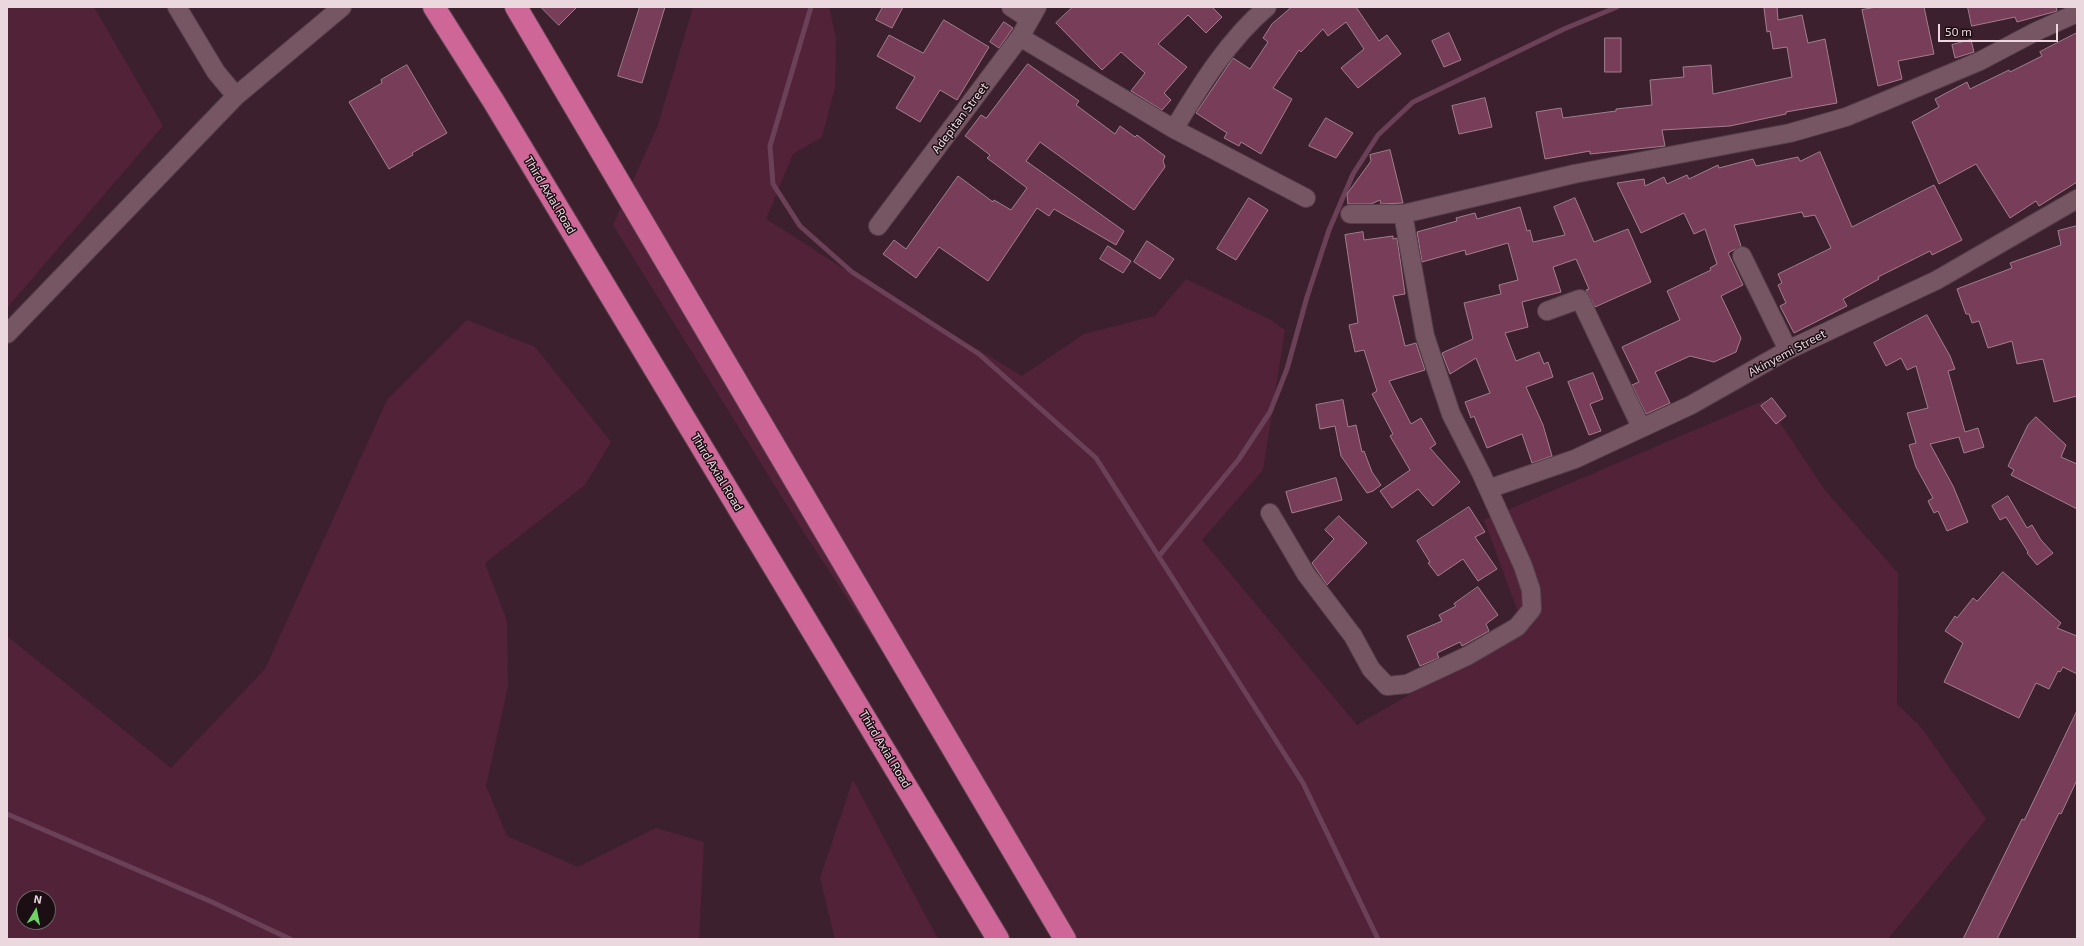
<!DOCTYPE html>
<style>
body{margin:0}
#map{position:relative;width:2084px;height:946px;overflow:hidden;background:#3d202d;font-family:"Exo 2",sans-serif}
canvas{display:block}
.frame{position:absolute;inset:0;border:8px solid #ebd8df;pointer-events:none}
.north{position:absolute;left:16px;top:890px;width:40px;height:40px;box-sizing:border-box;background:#1b0f14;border:1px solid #6e5f65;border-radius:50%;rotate:10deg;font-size:11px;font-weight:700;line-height:16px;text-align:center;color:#ebd8df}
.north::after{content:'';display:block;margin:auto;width:14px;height:18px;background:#6dd361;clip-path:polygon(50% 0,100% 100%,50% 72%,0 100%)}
.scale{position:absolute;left:1938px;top:24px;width:120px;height:18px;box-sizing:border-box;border:2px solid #ebd8df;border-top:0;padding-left:5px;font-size:12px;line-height:14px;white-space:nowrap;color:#ebd8df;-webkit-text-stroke:3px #1b0f14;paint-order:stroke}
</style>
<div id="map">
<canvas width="2084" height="946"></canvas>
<div class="frame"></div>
<div class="north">N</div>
<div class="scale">50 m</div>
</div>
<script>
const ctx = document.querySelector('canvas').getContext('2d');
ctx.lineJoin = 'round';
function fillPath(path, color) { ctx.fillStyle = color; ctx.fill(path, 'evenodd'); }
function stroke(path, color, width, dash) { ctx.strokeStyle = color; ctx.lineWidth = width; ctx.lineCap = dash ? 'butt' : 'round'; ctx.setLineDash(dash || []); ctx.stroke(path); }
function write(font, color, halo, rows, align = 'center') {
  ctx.font = font + ' "Exo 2",sans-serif'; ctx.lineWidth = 3; ctx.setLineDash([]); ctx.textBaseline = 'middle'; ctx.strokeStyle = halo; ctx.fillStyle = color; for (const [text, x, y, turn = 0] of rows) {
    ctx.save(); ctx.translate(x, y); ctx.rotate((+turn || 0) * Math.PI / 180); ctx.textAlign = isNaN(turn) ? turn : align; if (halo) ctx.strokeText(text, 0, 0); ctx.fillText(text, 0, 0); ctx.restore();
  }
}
const green = new Path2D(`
 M7,7H94L163,126L7,308Z
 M693,7H829L836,39L835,88L822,137L793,154L766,219L841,267L1022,376L1084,334L1155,316L1186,279L1271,320L1285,330L1263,470L1202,540L1357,725L1524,628L1484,520L1765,400L1824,489L1898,573L1897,704L1920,726L1986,819L1888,939H1060L1034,883L803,531L613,225L658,125Z
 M467,320L535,347L611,442L585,485L485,563L507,621L508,686L486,786L507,836L578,867L656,828L704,842L699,939H7V636L171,768L265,669L387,400ZM24,898H48V922H24Z
 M853,780L938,939H835L820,878Z`);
const stream = new Path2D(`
 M811,7L770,146L773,184L800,226L852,272L979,354L1096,458L1303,783L1378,939
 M1159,556L1239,459L1270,412L1287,369L1307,297L1329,230L1353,174L1378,135L1413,102L1564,29L1617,7
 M7,814L212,902L290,939`);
const building = new Path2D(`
 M541,7H577L559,25Z
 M640,7H665L642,83L618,76Z
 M883,7H903L892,28L876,20Z
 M1073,7H1212L1222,17L1206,33L1188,15L1158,44L1187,67L1164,93L1171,100L1162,110L1131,91L1145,73L1121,52L1102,70L1056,23Z
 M1292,7H1356L1379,41L1387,35L1401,54L1358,88L1341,68L1364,49L1346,22L1328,36L1323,29L1301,52L1299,50L1273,88L1292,99L1261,154L1241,142L1239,146L1224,138L1227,133L1196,113L1233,58L1250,69L1268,42L1263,38L1272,24Z
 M1777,7L1778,20L1802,15L1808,43L1825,39L1837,103L1786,112V114L1730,126L1662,130L1665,146L1590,154V151L1545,159L1536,112L1561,108L1563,118L1616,111V109L1652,105L1650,80L1684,77L1683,67L1711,65L1713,94L1792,77L1787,47L1773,49L1770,31L1767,32L1764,8Z
 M1877,7H1924L1934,54L1898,61L1902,79L1878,86L1862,10Z
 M1968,7H2056L2057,11L2017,22L2015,17L1972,26Z
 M944,20L989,47L957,100L940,90L920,122L896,108L915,77L877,56L889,35L923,53Z
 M1004,22L1013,28L999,48L990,42Z
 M1449,33L1461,60L1444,67L1432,41Z
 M2077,33V182L2039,206L2036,201L2010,218L1976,164L1939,184L1912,122L1939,107L1935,99L1967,82L1970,89L2009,70L2010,72L2042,56L2040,52Z
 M1605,38H1621V72H1605Z
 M1971,40L1974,52L1955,58L1952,45Z
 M1028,64L1079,101L1076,105L1115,134L1120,126L1135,137L1137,135L1165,156L1163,161L1165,167L1134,210L1040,142L1026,161L1124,231L1116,245L1054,209L1049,216L1037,208L988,281L939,247L916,278L883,254L894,240L906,249L958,176L993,202L994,200L1011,210L1027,188L987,158L990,155L965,136L981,115L986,118Z
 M407,65L447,133L412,153L413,155L389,169L349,102L382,83L381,80Z
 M1485,98L1492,127L1459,134L1452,106Z
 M1326,118L1353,133L1336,158L1309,146Z
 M1390,150L1403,203L1381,204L1380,200L1371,204H1348L1347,194L1371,161L1370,155Z
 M1820,152L1852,227L1934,185L1962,240L1932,255L1930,251L1878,277L1879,279L1843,299L1847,306L1794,333L1780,306L1786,303L1778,285L1782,283L1778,274L1831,248L1815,215L1804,217L1802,212L1734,225L1741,246L1728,253L1743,285L1721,296L1741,338L1736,352L1714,362L1690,356L1655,372L1670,403L1646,414L1632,385L1639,382L1622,347L1680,320L1667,291L1711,270L1710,268L1717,264L1705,229L1694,234L1684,213L1641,233L1617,183L1644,179L1645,186L1664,177L1667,184L1687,175L1689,179L1718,165L1719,168L1753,159L1756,166L1798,157L1800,161Z
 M1249,198L1268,210L1236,260L1217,249Z
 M1575,198L1594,242L1628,229L1651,282L1595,307L1586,290L1589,289L1576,259L1553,267L1561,292L1522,302L1528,327L1505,333L1516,361L1539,352L1544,364L1548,362L1553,377L1526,387L1543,425L1552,456L1532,463L1522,434L1487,448L1474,416L1471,418L1465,402L1490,393L1476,358L1450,374L1442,353L1473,339L1464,303L1501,294L1499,285L1518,280L1508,243L1466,255L1465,250L1422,262L1417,232L1457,221L1456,218L1475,213L1477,219L1520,207L1527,231L1530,230L1533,242L1565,235L1554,207Z
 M2077,226V396L2054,402L2043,359L2017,364L2012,341L1988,348L1979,321L1972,323L1969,314H1966L1957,289L2012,268L2010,263L2061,245L2058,231Z
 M1363,232L1364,240L1393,236V239L1397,238L1405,294L1393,296L1405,346L1416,343L1425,370L1389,381L1411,424L1421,418L1436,444L1430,448L1460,482L1433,506L1418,489L1392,508L1380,491L1410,470L1390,436L1393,434L1372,394L1377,391L1364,350L1355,352L1349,325L1358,323L1345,235Z
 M1147,241L1174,259L1160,279L1134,262Z
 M1108,246L1131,261L1123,273L1100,259Z
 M1927,315L1950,356L1955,369L1948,371L1965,432L1978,428L1984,447L1964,453L1959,437L1930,444L1953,486L1968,522L1947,531L1938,511L1934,513L1928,501L1933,498L1916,467L1909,445L1916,443L1907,413L1928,408L1916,366L1907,370L1901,358L1886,366L1874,343Z
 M1593,373L1603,399L1590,404L1601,431L1589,435L1568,382Z
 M1772,398L1786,416L1776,424L1761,406Z
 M1343,400L1348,427L1356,425L1362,452L1364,451L1372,472L1381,485L1373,491L1367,493L1341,456L1335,426L1320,429L1316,405Z
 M2036,417L2066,445L2061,457L2077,464V509L2011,475L2014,470L2008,466L2028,425Z
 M1336,478L1342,500L1292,513L1286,492Z
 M2008,496L2027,528L2032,525L2041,540L2053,553L2037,565L2027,553L2028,552L2006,517L2000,520L1992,506Z
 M1469,507L1485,532L1475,537L1497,569L1478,581L1463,559L1438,576L1428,563L1430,562L1417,541Z
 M1339,516L1367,543L1327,585L1312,563L1334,539L1325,530Z
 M2003,572L2061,623L2057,628L2077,636V674L2063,667L2060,672L2058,671L2049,689L2036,683L2019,718L1944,682L1963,643L1945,631L1955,616L1957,618L1973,598L1977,601Z
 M1478,587L1498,615L1486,624L1489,631L1462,646L1460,642L1437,653L1439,658L1420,666L1407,636L1442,621L1439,615L1456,606L1454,604Z
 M2077,711V780L2061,814L2059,813L1997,939H1963L2022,819L2024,820Z`);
const street = new Path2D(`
 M177,7L216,72L236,96
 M1011,7L1029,19
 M1020,37L1174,129L1306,198
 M1174,129C1200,86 1228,40 1267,7
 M1350,214H1403L1574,174L1790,133L1846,117L1885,101L1980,61L2035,32L2077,13
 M878,226L1020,37L1037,7
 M1742,256L1788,350
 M1547,311L1580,299L1641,427
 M7,334L236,96L342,7
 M1488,489L1575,459L1691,405L1788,350L1937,280L2077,199
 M1270,513L1306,574L1353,636L1371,669L1387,686L1407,684L1467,656L1517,627L1532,609L1531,590L1523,566L1481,473L1451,414L1425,336L1403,214`);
const highway = new Path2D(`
 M434,7L494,102L998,939
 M516,7L1065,939`);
const streetNames = [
 ["Adepitan Street",960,118,-53],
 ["Third Axial Road",550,195,59],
 ["Akinyemi Street",1787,353,-28],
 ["Third Axial Road",717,472,59],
 ["Third Axial Road",885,749,59]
];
fillPath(green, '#522239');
stroke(stream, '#6b4157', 5);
fillPath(building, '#783d59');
stroke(building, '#a17e8d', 1);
stroke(street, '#563f4a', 20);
stroke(highway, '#563f4a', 24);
stroke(street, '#775664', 18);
stroke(highway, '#cf6698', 22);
write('12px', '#ebd8df', '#1b0f14', streetNames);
</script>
